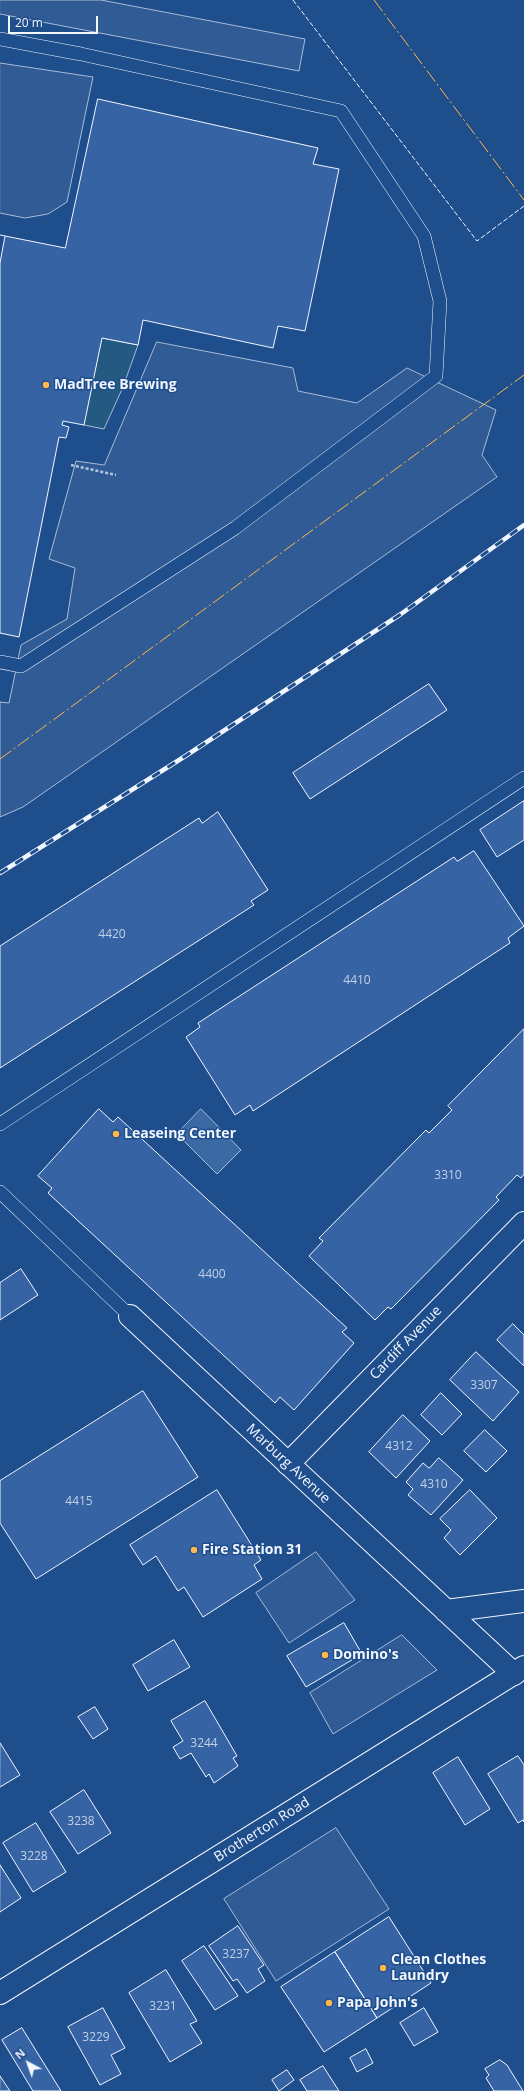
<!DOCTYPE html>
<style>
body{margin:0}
#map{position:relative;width:524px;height:2091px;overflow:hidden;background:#1f4e8c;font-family:"Open Sans",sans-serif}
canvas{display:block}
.north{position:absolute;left:8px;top:2043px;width:40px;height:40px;-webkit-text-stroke:3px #1f4e8c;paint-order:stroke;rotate:319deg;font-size:11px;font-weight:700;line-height:16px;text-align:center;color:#f2f6ff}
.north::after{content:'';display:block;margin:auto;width:14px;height:18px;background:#f2f6ff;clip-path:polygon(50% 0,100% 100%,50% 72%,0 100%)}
.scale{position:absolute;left:8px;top:16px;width:90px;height:18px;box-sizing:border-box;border:2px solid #f2f6ff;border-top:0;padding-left:5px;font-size:12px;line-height:14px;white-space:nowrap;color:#f2f6ff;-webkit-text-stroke:3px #1f4e8c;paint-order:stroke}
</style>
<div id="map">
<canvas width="524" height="2091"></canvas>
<div class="north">N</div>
<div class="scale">20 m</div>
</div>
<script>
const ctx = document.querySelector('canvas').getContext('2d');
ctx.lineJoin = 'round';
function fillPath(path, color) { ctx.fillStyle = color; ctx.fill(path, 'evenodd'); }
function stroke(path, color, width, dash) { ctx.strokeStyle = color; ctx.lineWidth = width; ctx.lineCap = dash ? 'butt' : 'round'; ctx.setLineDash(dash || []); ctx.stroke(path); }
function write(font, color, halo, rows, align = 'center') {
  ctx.font = font + ' "Open Sans",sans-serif'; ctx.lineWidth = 3; ctx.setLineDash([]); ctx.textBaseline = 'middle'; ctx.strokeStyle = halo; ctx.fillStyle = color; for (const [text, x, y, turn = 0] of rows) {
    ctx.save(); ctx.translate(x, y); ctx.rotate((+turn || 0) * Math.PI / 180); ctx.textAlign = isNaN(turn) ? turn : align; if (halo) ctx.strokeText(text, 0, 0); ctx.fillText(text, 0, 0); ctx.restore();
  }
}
const green = new Path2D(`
 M102,338L138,345L123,387L104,429L84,425Z`);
const parking = new Path2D(`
 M0,0H101L305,39L299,71L0,14Z
 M0,63L93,77L67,202L48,214L25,218L0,213Z
 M157,342L293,368L298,391L357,403L407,368L496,410L482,455L497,477L23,807L0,817V702L9,703L21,645L67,619L75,568L49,559L76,461L104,465Z
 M316,1552L355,1600L289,1643L256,1593Z
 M402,1635L437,1670L333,1734L310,1693Z
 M336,1828L389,1909L276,1981L224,1899Z`);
const water = new Path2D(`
 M201,1109L241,1150L217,1174L177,1134Z`);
const building = new Path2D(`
 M98,99L318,148L313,164L339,169L305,331L278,326L273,348L143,320L138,345L102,338L84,425L63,421L62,425L69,427L66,438L59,437L19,637L0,633V263L5,236L65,248Z
 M429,684L447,710L310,799L293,773Z
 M524,801V840L497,857L480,830Z
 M218,812L268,890L251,901L254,905L0,1068V946L199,818L202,823Z
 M474,851L524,926L508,938L510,943L253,1111L250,1105L235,1115L186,1037L200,1027L198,1023L454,857L457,861Z
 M524,1029V1174L521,1178L517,1175L496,1197L499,1200L391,1309L388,1307L375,1320L309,1256L323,1241L319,1238L426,1130L429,1133L452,1110L448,1106Z
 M99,1109L113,1122L118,1117L347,1328L342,1332L354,1343L294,1410L280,1397L275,1403L48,1193L52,1188L38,1176Z
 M21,1269L38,1295L0,1320V1283Z
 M513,1324L524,1335V1366L497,1340Z
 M476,1352L519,1392L493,1421L450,1380Z
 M143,1391L198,1477L36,1579L0,1523V1481Z
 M441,1393L462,1414L442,1435L421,1415Z
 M403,1415L430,1441L396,1478L369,1452Z
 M485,1430L507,1451L486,1472L464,1451Z
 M439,1458L463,1480L431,1515L408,1495L413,1489L406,1482L423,1463L429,1468Z
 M217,1490L261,1560L254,1565L262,1579L203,1617L184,1587L178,1591L156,1556L143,1565L130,1545Z
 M470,1490L497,1518L460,1555L444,1538L451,1530L440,1519Z
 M344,1623L362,1654L306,1687L287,1656Z
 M174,1640L190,1667L148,1691L133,1665Z
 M205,1701L237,1756L233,1758L238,1766L214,1783L209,1774L206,1777L191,1753L180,1759L173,1747L183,1741L171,1721Z
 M95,1707L108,1729L93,1739L78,1717Z
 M0,1743L20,1775L0,1787Z
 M518,1756L524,1765V1822L523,1820L518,1823L488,1774Z
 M458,1757L490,1809L465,1825L433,1773Z
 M84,1790L111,1833L78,1854L50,1812Z
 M36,1823L66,1872L33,1892L3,1843Z
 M0,1865L21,1898L0,1912Z
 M389,1917L431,1983L377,2018L335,1952Z
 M238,1926L264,1965L258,1969L265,1981L247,1993L237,1979L233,1981L209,1946Z
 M204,1946L238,1996L215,2010L182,1961Z
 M335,1952L377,2018L324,2052L281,1987Z
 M166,1970L197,2021L190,2024L202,2043L170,2062L129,1993Z
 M103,2008L125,2048L111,2055L121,2074L100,2085L68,2027Z
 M424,2008L438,2032L414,2046L400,2023Z
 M22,2028L61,2091H33L2,2040Z
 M366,2049L373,2063L357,2072L350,2058Z
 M500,2060L507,2065L523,2091H494L486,2078L489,2075L485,2069Z
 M323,2066L339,2091H307L300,2080Z
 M287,2070L294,2080L279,2091L272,2080Z
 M0,2076L10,2091H0Z`);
const path = new Path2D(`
 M71,465L116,475`);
const lane = new Path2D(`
 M0,39L81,54L341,111L424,236L440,301L436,376L235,528L21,666L0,662
 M0,1124L524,778
 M0,1192L130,1316`);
const street = new Path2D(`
 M130,1316L514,1674
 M288,1464L524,1223
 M446,1611L524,1601`);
const secondary = new Path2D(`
 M0,1993L524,1667`);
const rail = new Path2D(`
 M0,873L187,755L401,614L524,525`);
const fence = new Path2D(`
 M293,0L477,241L524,206
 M0,235L6,236`);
const power = new Path2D(`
 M374,0L524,200
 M0,759L524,375`);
const markers = [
 [46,385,4,"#ffb74d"],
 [116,1134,4,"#ffb74d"],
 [194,1550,4,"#ffb74d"],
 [325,1655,4,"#ffb74d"],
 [383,1968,4,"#ffb74d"],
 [329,2003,4,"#ffb74d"]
];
const numberNames = [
 ["4420",112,935],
 ["4410",357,981],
 ["3310",448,1176],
 ["4400",212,1275],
 ["3307",484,1386],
 ["4312",399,1447],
 ["4310",434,1485],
 ["4415",79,1502],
 ["3244",204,1744],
 ["3238",81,1822],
 ["3228",34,1857],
 ["3237",236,1955],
 ["3231",163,2007],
 ["3229",96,2038]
];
const poiNames = [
 ["MadTree Brewing",54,385],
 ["Leaseing Center",124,1134],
 ["Fire Station 31",202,1550],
 ["Domino's",333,1655],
 ["Clean Clothes",391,1960],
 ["Laundry",391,1976],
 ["Papa John's",337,2003]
];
const streetNames = [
 ["Cardiff Avenue",406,1343,-46],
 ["Marburg Avenue",288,1464,43],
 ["Brotherton Road",262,1830,-32]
];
fillPath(green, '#245a82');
stroke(green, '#a8bbd7', 1);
fillPath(parking, '#305b95');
stroke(parking, '#a8bbd7', 1);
fillPath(water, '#3b69a3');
stroke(water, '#a8bbd7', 1);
fillPath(building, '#3563a3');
stroke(building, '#f2f6ff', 1);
stroke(lane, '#f2f6ff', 14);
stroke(street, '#f2f6ff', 24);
stroke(secondary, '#f2f6ff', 24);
stroke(path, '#b3c4dc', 2.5, [3, 2]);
stroke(lane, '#1f4e8c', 13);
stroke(street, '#1f4e8c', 22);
stroke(secondary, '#1f4e8c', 22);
stroke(rail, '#f2f6ff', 4.5);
stroke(rail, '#1f4e8c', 3, [9]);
stroke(fence, '#f2f6ff', 1, [5, 2]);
stroke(power, '#ffb74d', 1, [14, 3, 2, 3]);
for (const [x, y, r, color] of markers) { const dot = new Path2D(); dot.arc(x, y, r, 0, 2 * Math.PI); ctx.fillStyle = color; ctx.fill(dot); stroke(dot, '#1f4e8c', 1.5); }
write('12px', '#c3d1e8', null, numberNames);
write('bold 14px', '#f2f6ff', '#1f4e8c', poiNames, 'left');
write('14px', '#f2f6ff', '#1f4e8c', streetNames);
</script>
